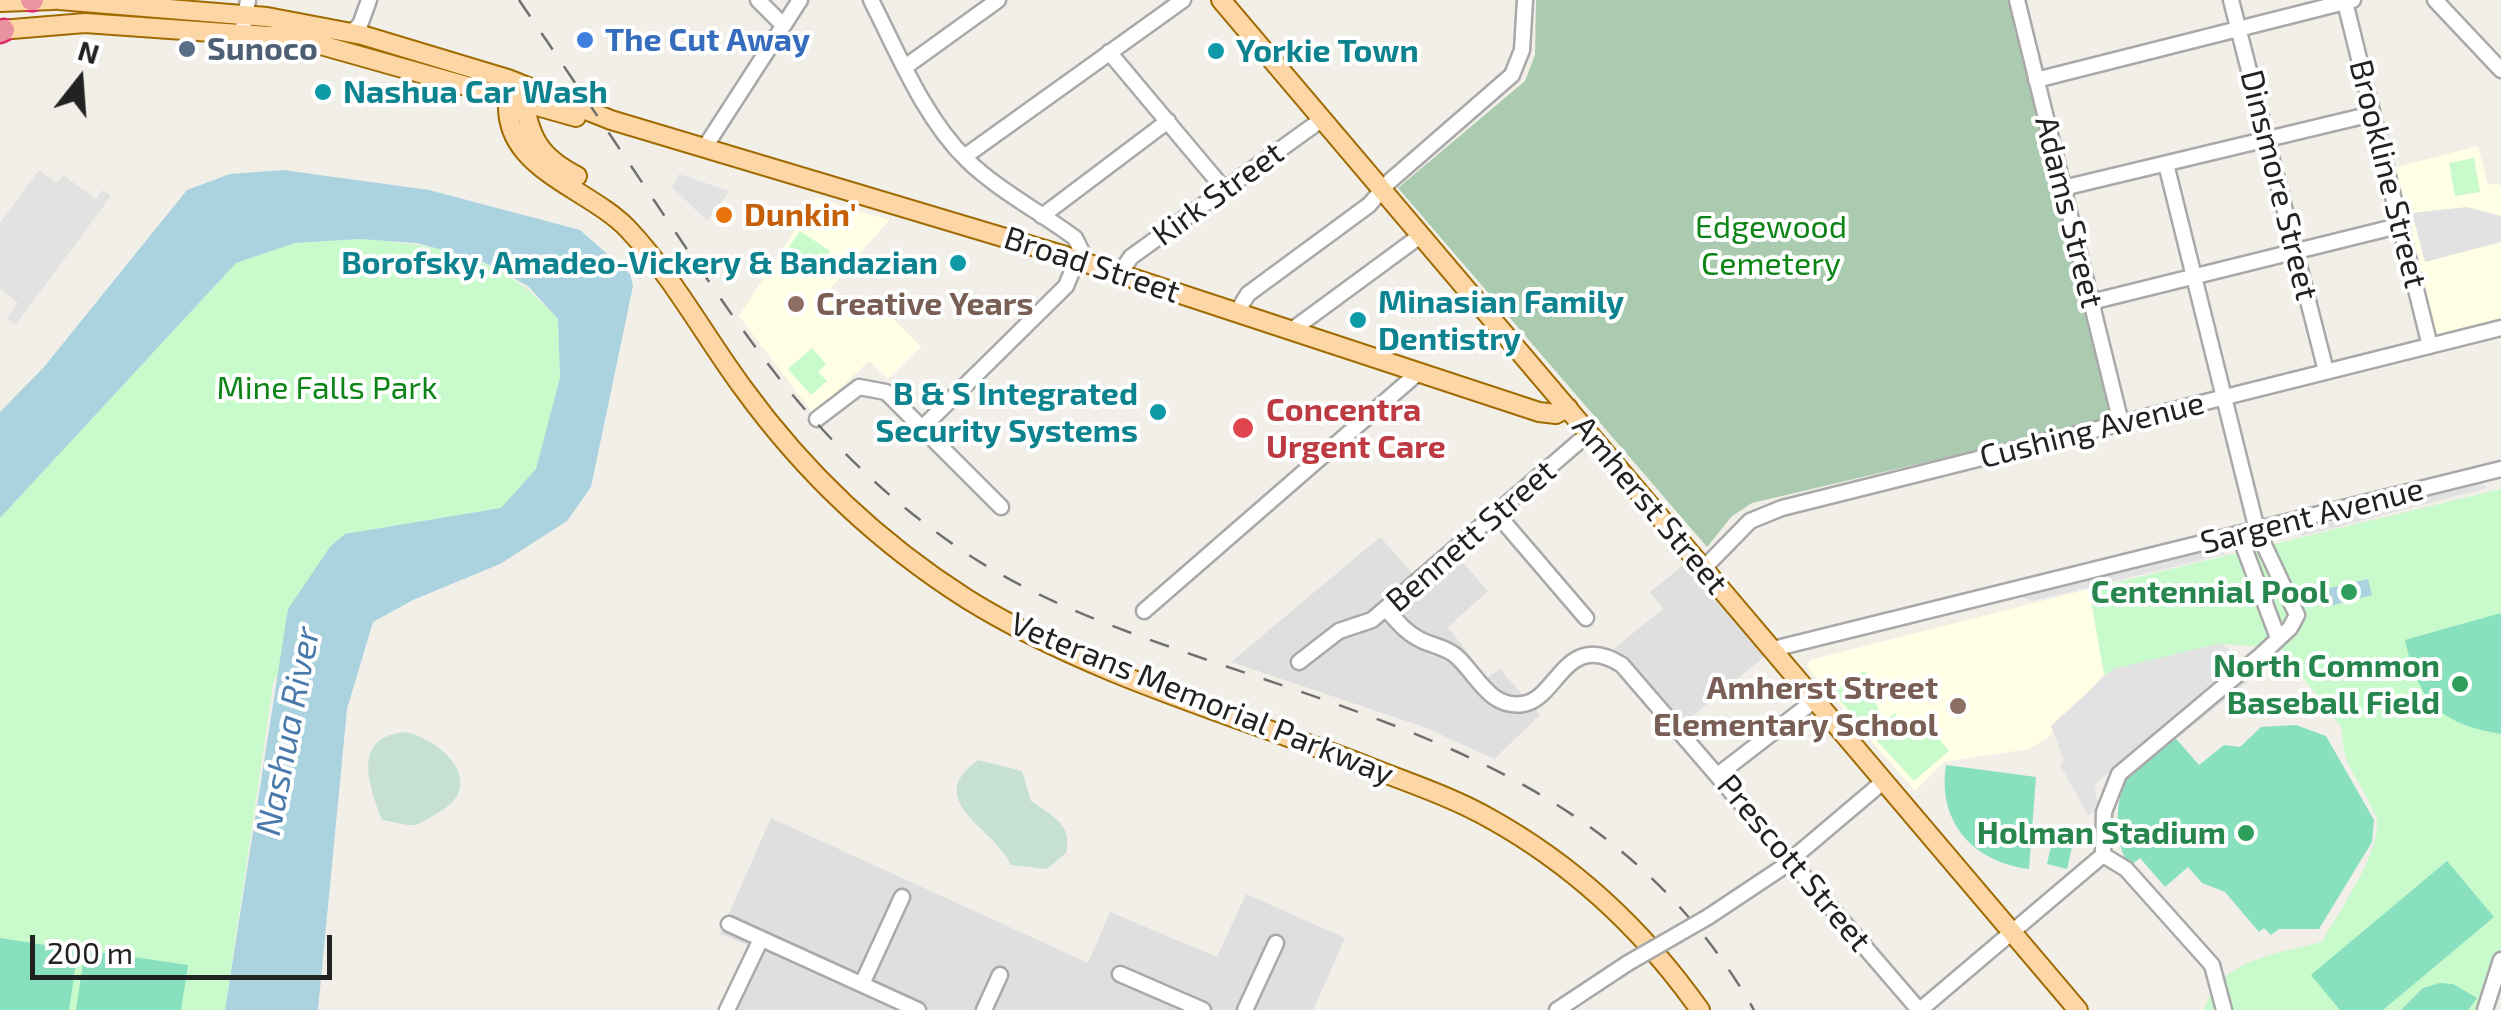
<!DOCTYPE html>
<style>
body{margin:0}
#map{position:relative;width:2501px;height:1010px;overflow:hidden;background:#f2efe9;font-family:"Exo 2",sans-serif}
canvas{display:block}
.north{position:absolute;left:30px;top:30px;width:100px;height:100px;-webkit-text-stroke:8px #fff;paint-order:stroke;rotate:17deg;font-size:28px;font-weight:700;line-height:40px;text-align:center;color:#222}
.north::after{content:'';display:block;margin:auto;width:35px;height:45px;background:#222;clip-path:polygon(50% 0,100% 100%,50% 72%,0 100%)}
.scale{position:absolute;left:30px;top:935px;width:302px;height:45px;box-sizing:border-box;border:5px solid #222;border-top:0;padding-left:12px;font-size:30px;line-height:35px;white-space:nowrap;color:#222;-webkit-text-stroke:8px #fff;paint-order:stroke}
</style>
<div id="map">
<canvas width="2501" height="1010"></canvas>
<div class="north">N</div>
<div class="scale">200 m</div>
</div>
<script>
const ctx = document.querySelector('canvas').getContext('2d');
ctx.lineJoin = 'round';
function fillPath(path, color) { ctx.fillStyle = color; ctx.fill(path, 'evenodd'); }
function stroke(path, color, width, dash) { ctx.strokeStyle = color; ctx.lineWidth = width; ctx.lineCap = dash ? 'butt' : 'round'; ctx.setLineDash(dash || []); ctx.stroke(path); }
function write(font, color, halo, rows, align = 'center') {
  ctx.font = font + ' "Exo 2",sans-serif'; ctx.lineWidth = 8; ctx.setLineDash([]); ctx.textBaseline = 'middle'; ctx.strokeStyle = halo; ctx.fillStyle = color; for (const [text, x, y, turn = 0] of rows) {
    ctx.save(); ctx.translate(x, y); ctx.rotate((+turn || 0) * Math.PI / 180); ctx.textAlign = isNaN(turn) ? turn : align; if (halo) ctx.strokeText(text, 0, 0); ctx.fillText(text, 0, 0); ctx.restore();
  }
}
const residential = new Path2D(`
 M1380,537L1422,584L1456,555L1488,591L1448,627L1487,678L1500,669L1540,715L1494,759L1424,727L1231,662Z
 M1686,563L1765,656L1684,723L1634,664L1611,651L1663,609L1650,592Z
 M771,818L1088,963L1110,912L1217,957L1246,894L1345,938L1313,1010H719L750,946L720,934Z`);
const education = new Path2D(`
 M2478,146L2488,185L2499,183L2501,190V322L2437,338L2393,168Z
 M816,198L889,220L830,289L853,313L871,296L921,347L888,379L869,361L813,414L739,316Z
 M2089,589L2104,674L2047,738L2029,749L1944,762L1915,791L1807,667L1810,660Z`);
const wetland = new Path2D(`
 M407,732C447,743 488,787 436,814C430,817 421,824 415,825C406,826 392,821 382,820C369,785 350,736 407,732Z
 M978,760L1022,771L1031,801C1052,816 1073,824 1066,853L1047,869L1011,865C994,827 921,801 978,760Z`);
const cemetery = new Path2D(`
 M1536,0H2011L2111,412L2109,419L1752,503L1732,516L1707,547L1398,188L1525,81L1535,55Z`);
const park = new Path2D(`
 M2474,158L2480,192L2455,196L2449,163Z
 M800,231L830,251L816,272L787,250Z
 M360,239C444,245 500,255 558,319L560,378L549,427L536,469L502,508L345,534L273,684L225,1010H0V518L236,263L295,243Z
 M812,348L826,364L818,372L827,381L811,395L788,369Z
 M2501,489V983L2493,1010H2204C2220,959 2276,954 2322,942C2337,914 2388,844 2375,814C2361,781 2341,766 2342,728L2280,648L2226,644L2104,674L2089,589Z
 M1864,671L1882,687L1875,701L1884,722L1895,713L1913,735L1927,724L1949,751L1914,781L1832,692Z`);
const pitch = new Path2D(`
 M2501,613V734C2438,723 2419,702 2405,640Z
 M2296,725L2326,736L2374,820L2372,842L2319,929H2279L2271,935L2264,928L2259,932L2225,892L2202,883L2188,867L2165,887L2140,858L2130,866C2114,846 2113,797 2130,774C2141,759 2158,746 2172,734L2199,765L2224,745L2240,747L2261,727Z
 M1946,765L2036,777L2029,869C1973,862 1937,822 1946,765Z
 M2054,833L2074,838L2067,869L2047,864Z
 M2447,861L2494,917L2383,1010H2340L2311,975Z
 M0,938L78,950L69,1010H0Z
 M85,950L188,965L181,1010H76Z
 M2440,983L2453,984L2477,998L2468,1010H2401L2423,988Z`);
const parking = new Path2D(`
 M39,170L57,183L63,175L96,199L103,190L111,196L15,325L7,319L18,303L0,289V223Z
 M679,174L729,191L707,221L672,187Z
 M2467,207L2501,216V242L2425,262L2412,213Z
 M2480,481L2487,488L2302,536L2294,528Z
 M2218,547L2226,554L2033,601L2019,596Z
 M2221,643L2257,674L2179,737L2166,725L2095,784L2098,809L2088,815L2060,765L2064,760L2051,726L2113,669Z`);
const water = new Path2D(`
 M283,170L429,190L580,230L630,274L633,286L591,487L567,521L500,564L413,600L373,622L347,709L318,1010H225L288,609L330,547L345,534L501,508L536,469L560,378L558,319L528,286L478,259L416,243L360,239L295,243L236,263L0,518V412L44,367L187,190L230,174Z
 M2368,579L2372,595L2330,606L2326,589Z`);
const minor = new Path2D(`
 M758,0L783,25
 M871,0C898,53 924,118 967,160C999,191 1039,211 1075,238L1081,250L1066,286L924,426
 M2017,0L2121,423
 M2231,0L2326,371
 M2435,0L2501,70
 M2345,2L2430,346
 M351,32L360,25L369,0
 M242,34L248,0
 M1109,52L1224,189
 M905,67L998,0
 M2036,80L2353,0
 M705,147L800,0
 M964,157L1183,0
 M2063,188L2372,114
 M1042,216L1168,121
 M1120,273L1131,257L1321,120
 M2091,302L2402,225
 M1237,312L1248,294L1369,205L1390,181L1512,75L1522,50L1525,0
 M1292,330L1420,236
 M817,419L859,387L886,392L1001,507
 M1497,514L1586,618
 M2239,534L2278,638
 M1704,568L1750,521L1782,508L2501,328
 M1386,609C1397,621 1406,633 1421,640C1433,646 1446,647 1456,656C1477,674 1489,709 1523,704C1558,699 1565,629 1622,665L1919,1010
 M1144,611L1419,372
 M1773,649L2501,469
 M1299,662L1339,631L1372,620L1589,433
 M1719,774L1815,700
 M2103,855L2104,812L2119,774L2261,655L2290,628L2297,615L2257,530L2166,164
 M2103,855L2126,869L2212,965L2224,1010
 M1708,917L1780,869L1884,781
 M729,924L918,1010
 M1120,974L1203,1010
 M862,984L902,897
 M727,1010L761,939
 M984,1010L1000,975
 M1245,1010L1276,943
 M1557,1010L1628,963
 M1920,1010L2103,855
 M2485,1010L2501,960`);
const major = new Path2D(`
 M59,0L267,17L362,35L508,79L611,120L1059,254L1539,412L1556,414L1568,408
 M1221,0L2078,1010
 M0,2L54,0
 M0,30L85,23L296,38L576,117
 M517,83L510,89C493,167 586,185 628,229C673,277 704,335 743,388C804,472 879,543 967,599C1088,674 1232,714 1364,765C1406,782 1450,796 1489,818C1574,865 1644,931 1700,1010
 M523,95C529,137 539,157 577,176`);
const highway = new Path2D(`
 M31,0H33
 M0,32L4,30`);
const rail = new Path2D(`
 M519,0C570,75 621,151 672,227C762,361 832,464 969,555C1039,601 1118,629 1196,656C1422,734 1626,787 1754,1010`);
const minorBridge = new Path2D(`
 M1628,963L1708,917`);
const markers = [
 [585,40,10,"#3f7fe0"],
 [187,49,10,"#5c6f8a"],
 [1216,51,10,"#0f9aa8"],
 [323,92,10,"#0f9aa8"],
 [724,215,10,"#e8710a"],
 [958,263,10,"#0f9aa8"],
 [796,304,10,"#8d6e63"],
 [1358,320,10,"#0f9aa8"],
 [1158,412,10,"#0f9aa8"],
 [1243,428,12,"#e0444e"],
 [2349,592,10,"#2e9e5b"],
 [2460,684,10,"#2e9e5b"],
 [1958,706,10,"#8d6e63"],
 [2246,833,10,"#2e9e5b"]
];
const shopNames = [
 ["The Cut Away",605,40]
];
const serviceNames = [
 ["Sunoco",207,49]
];
const cultureNames = [
 ["Yorkie Town",1236,51],
 ["Nashua Car Wash",343,92],
 ["Borofsky, Amadeo-Vickery & Bandazian",938,263,"right"],
 ["Minasian Family",1378,302],
 ["Dentistry",1378,339],
 ["B & S Integrated",1138,394,"right"],
 ["Security Systems",1138,431,"right"]
];
const streetNames = [
 ["Brookline Street",2388,174,76],
 ["Dinsmore Street",2279,185,76],
 ["Kirk Street",1218,194,-36],
 ["Adams Street",2069,212,76],
 ["Broad Street",1092,265,18],
 ["Cushing Avenue",2092,430,-14],
 ["Amherst Street",1650,505,50],
 ["Sargent Avenue",2312,516,-14],
 ["Bennett Street",1471,536,-41],
 ["Veterans Memorial Parkway",1202,699,22],
 ["Prescott Street",1794,863,50]
];
const foodNames = [
 ["Dunkin'",744,215]
];
const parkNames = [
 ["Edgewood",1771,227],
 ["Cemetery",1771,264],
 ["Mine Falls Park",327,388]
];
const educationNames = [
 ["Creative Years",816,304],
 ["Amherst Street",1938,688,"right"],
 ["Elementary School",1938,725,"right"]
];
const healthNames = [
 ["Concentra",1266,410],
 ["Urgent Care",1266,447]
];
const leisureNames = [
 ["Centennial Pool",2329,592],
 ["North Common",2440,666],
 ["Baseball Field",2440,703],
 ["Holman Stadium",2226,833]
];
const waterNames = [
 ["Nashua River",288,731,-79]
];
fillPath(residential, '#e0dfdf');
fillPath(education, '#ffffe5');
fillPath(wetland, '#c6e0d4');
fillPath(cemetery, '#aacbaf');
fillPath(park, '#c8facc');
fillPath(pitch, '#88e0be');
fillPath(parking, '#e2e2e2');
fillPath(water, '#aad3df');
stroke(minor, '#a9a9a9', 19);
stroke(major, '#a06b00', 22);
stroke(highway, '#dc2a67', 25);
stroke(minor, '#fff', 14);
stroke(major, '#fcd6a4', 18);
stroke(highway, '#e892a2', 20);
stroke(rail, '#707070', 2.5, [20, 20]);
stroke(minorBridge, '#a9a9a9', 19, []);
stroke(minorBridge, '#fff', 14);
for (const [x, y, r, color] of markers) { const dot = new Path2D(); dot.arc(x, y, r, 0, 2 * Math.PI); ctx.fillStyle = color; ctx.fill(dot); stroke(dot, '#fff', 4); }
write('bold 32px', '#366cbe', '#fff', shopNames, 'left');
write('bold 32px', '#4e5e75', '#fff', serviceNames, 'left');
write('bold 32px', '#0d838f', '#fff', cultureNames, 'left');
write('32px', '#222', '#fff', streetNames);
write('bold 32px', '#c56008', '#fff', foodNames, 'left');
write('32px', '#0c8416', '#fff', parkNames);
write('bold 32px', '#785e54', '#fff', educationNames, 'left');
write('bold 32px', '#be3a42', '#fff', healthNames, 'left');
write('bold 32px', '#27864d', '#fff', leisureNames, 'right');
write('italic 35px', '#4a7aab', '#fff', waterNames);
</script>
